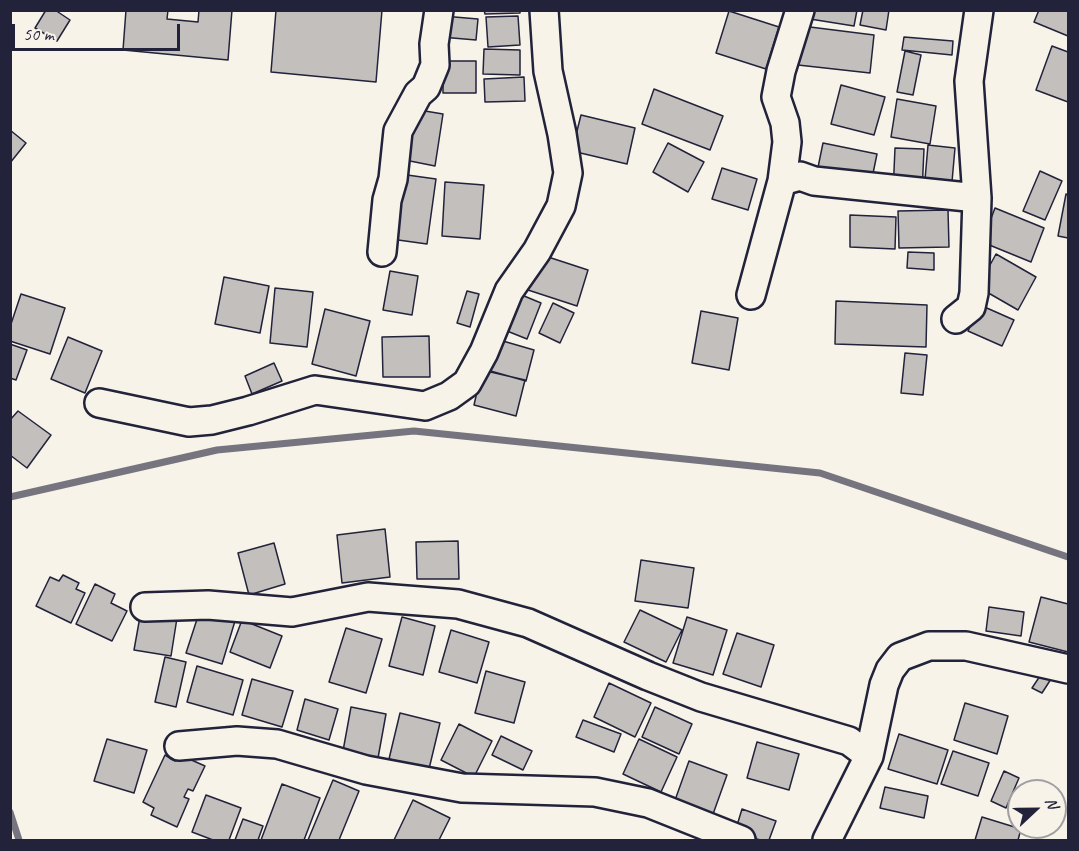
<!DOCTYPE html>
<style>
body{margin:0}
#map{position:relative;width:1079px;height:851px;overflow:hidden;background:#f7f3e8;font-family:Caveat,sans-serif}
canvas{display:block}
.frame{position:absolute;inset:0;border:12px solid #22223b;pointer-events:none}
.north{position:absolute;left:1007px;top:779px;width:60px;height:60px;box-sizing:border-box;background:#f7f3e8;border:2px solid #a29fa3;border-radius:50%;rotate:68deg;font-size:16px;font-weight:700;line-height:24px;text-align:center;color:#22223b}
.north::after{content:'';display:block;margin:auto;width:21px;height:27px;background:#22223b;clip-path:polygon(50% 0,100% 100%,50% 72%,0 100%)}
.scale{position:absolute;left:12px;top:24px;width:168px;height:27px;box-sizing:border-box;border:3px solid #22223b;border-top:0;padding-left:8px;font-size:18px;line-height:21px;white-space:nowrap;color:#22223b;-webkit-text-stroke:4px #f7f3e8;paint-order:stroke}
</style>
<div id="map">
<canvas width="1079" height="851"></canvas>
<div class="frame"></div>
<div class="north">N</div>
<div class="scale">50 m</div>
</div>
<script>
const ctx = document.querySelector('canvas').getContext('2d');
ctx.lineJoin = 'round';
function stroke(path, color, width, dash) { ctx.strokeStyle = color; ctx.lineWidth = width; ctx.lineCap = dash ? 'butt' : 'round'; ctx.setLineDash(dash || []); ctx.stroke(path); }
function fillPath(path, color) { ctx.fillStyle = color; ctx.fill(path, 'evenodd'); }
const stream = new Path2D(`
 M10,497L217,450L414,431L820,473L1068,557
 M10,812L19,840`);
const building = new Path2D(`
 M46,10H55L70,20L57,41L35,28Z
 M126,10H168L167,19L198,22L199,10H232L228,60L123,50Z
 M276,10H382L376,82L271,72Z
 M484,10H520V13L485,14Z
 M811,10H857L854,26L810,19Z
 M863,10H889L886,30L860,25Z
 M1039,10H1068V36L1034,22Z
 M729,11L779,27L766,69L716,53Z
 M443,16L478,19L476,40L441,37Z
 M518,16L520,45L488,47L486,17Z
 M802,26L874,35L870,73L798,65Z
 M904,37L953,41L952,55L902,50Z
 M1052,46L1068,52V102L1036,90Z
 M484,49L520,50V75L483,74Z
 M905,51L921,55L913,95L897,92Z
 M443,61H476V93H443Z
 M524,77L525,101L485,102L484,79Z
 M841,85L885,97L874,135L831,124Z
 M654,89L723,116L710,150L642,124Z
 M897,99L936,106L930,144L891,137Z
 M413,109L443,114L435,166L405,160Z
 M581,115L635,128L627,164L572,151Z
 M10,130L26,143L10,163Z
 M668,143L704,162L688,192L653,172Z
 M823,143L877,154L870,188L816,177Z
 M928,145L955,148L951,193L924,191Z
 M895,148L924,149L922,193H893Z
 M722,168L757,179L748,210L712,199Z
 M1040,171L1062,181L1045,220L1023,211Z
 M400,174L436,179L427,244L391,239Z
 M445,182L484,185L480,239L442,236Z
 M1066,194L1068,195V238L1058,236Z
 M995,208L1044,228L1031,262L982,242Z
 M948,210L949,247L899,248L898,211Z
 M850,215L896,217L895,249L850,247Z
 M908,252L934,253V270L907,268Z
 M539,254L588,270L577,306L528,290Z
 M996,254L1036,277L1018,310L978,287Z
 M390,271L418,276L412,315L383,310Z
 M224,277L269,286L260,333L215,324Z
 M275,288L313,292L307,347L270,343Z
 M467,291L479,294L470,327L457,323Z
 M512,291L541,303L527,339L497,327Z
 M21,294L65,308L50,354L10,341V327Z
 M836,301L927,305L926,347L835,344Z
 M553,303L574,313L560,343L539,333Z
 M980,305L1014,320L1002,346L968,331Z
 M325,309L370,321L356,376L312,364Z
 M701,311L738,318L729,370L692,363Z
 M429,336L430,377H383L382,337Z
 M68,337L102,351L85,393L51,379Z
 M496,339L534,350L526,381L487,370Z
 M10,344L27,350L16,380L10,378Z
 M905,353L927,355L923,395L901,393Z
 M274,363L282,381L252,394L245,376Z
 M482,370L525,380L516,416L474,405Z
 M18,411L51,435L27,468L10,455V420Z
 M385,529L390,577L342,583L337,535Z
 M458,541L459,579H417L416,542Z
 M274,543L285,584L249,595L238,553Z
 M641,560L694,568L688,608L635,601Z
 M63,575L79,583L76,589L85,593L71,623L36,606L50,577L59,581Z
 M95,584L115,594L111,603L127,611L112,641L76,624Z
 M1041,597L1068,604V652L1029,642Z
 M989,607L1024,612L1021,636L986,631Z
 M200,610L235,621L222,664L186,653Z
 M640,610L682,630L666,662L624,642Z
 M141,611L177,618L171,656L134,650Z
 M402,617L435,626L423,675L389,666Z
 M687,617L727,630L713,675L673,663Z
 M242,620L282,636L270,668L230,652Z
 M346,628L382,639L366,693L329,682Z
 M451,630L489,642L477,683L439,672Z
 M737,633L774,645L761,687L723,674Z
 M165,657L186,662L176,707L155,702Z
 M197,666L243,680L233,715L187,702Z
 M486,671L525,682L514,723L475,713Z
 M1042,673L1051,679L1042,693L1032,688Z
 M252,679L293,691L282,727L242,715Z
 M609,683L651,703L635,737L594,717Z
 M305,699L338,709L329,740L297,730Z
 M965,703L1008,716L997,754L954,740Z
 M351,707L386,714L378,758L343,751Z
 M655,707L692,724L679,754L642,737Z
 M400,713L440,723L429,769L389,759Z
 M583,720L621,734L614,752L576,737Z
 M459,724L492,741L474,777L441,760Z
 M899,734L948,750L937,784L888,769Z
 M501,736L532,751L523,770L492,755Z
 M107,739L147,750L134,793L94,781Z
 M639,739L677,757L661,792L623,774Z
 M757,742L799,754L789,790L747,778Z
 M953,751L989,763L978,796L941,784Z
 M178,754L205,766L193,791L188,789L184,797L189,799L177,827L151,815L154,808L143,802L165,755L175,761Z
 M689,761L727,775L712,817L674,803Z
 M1004,771L1019,778L1006,808L991,801Z
 M333,780L359,791L339,840H308Z
 M282,784L320,798L304,840H261Z
 M885,787L928,796L924,818L880,808Z
 M206,795L241,808L229,840H213L192,832Z
 M413,800L450,818L439,840H394Z
 M742,809L776,821L769,840H760L735,832Z
 M982,817L1021,829L1018,840H975Z
 M243,819L263,826L258,840H235Z`);
const minor = new Path2D(`
 M782,181L787,142L785,123L776,97L781,71L800,10
 M382,252L387,200L393,179L398,131L418,94L426,87L435,65L434,44L439,10
 M751,295L782,181L800,176L814,181L977,198
 M956,319L971,307L974,293L977,198L969,81L979,10
 M99,403L189,422L212,420L248,411L315,390L425,406L449,396L467,383L484,352L509,291L537,251L561,206L568,173L562,134L548,71L544,10
 M145,607L208,605L292,612L368,597L458,604L528,623L648,676L701,697L849,741L869,756
 M179,746L237,741L277,744L366,770L462,788L595,792L648,803L741,840
 M827,840L869,756L884,685L890,670L900,657L929,646H966L1068,669`);
stroke(stream, '#76747f', 7);
fillPath(building, '#c2bfbd');
stroke(building, '#22223b', 1.5);
stroke(minor, '#22223b', 32);
stroke(minor, '#f7f3e8', 27);
</script>
